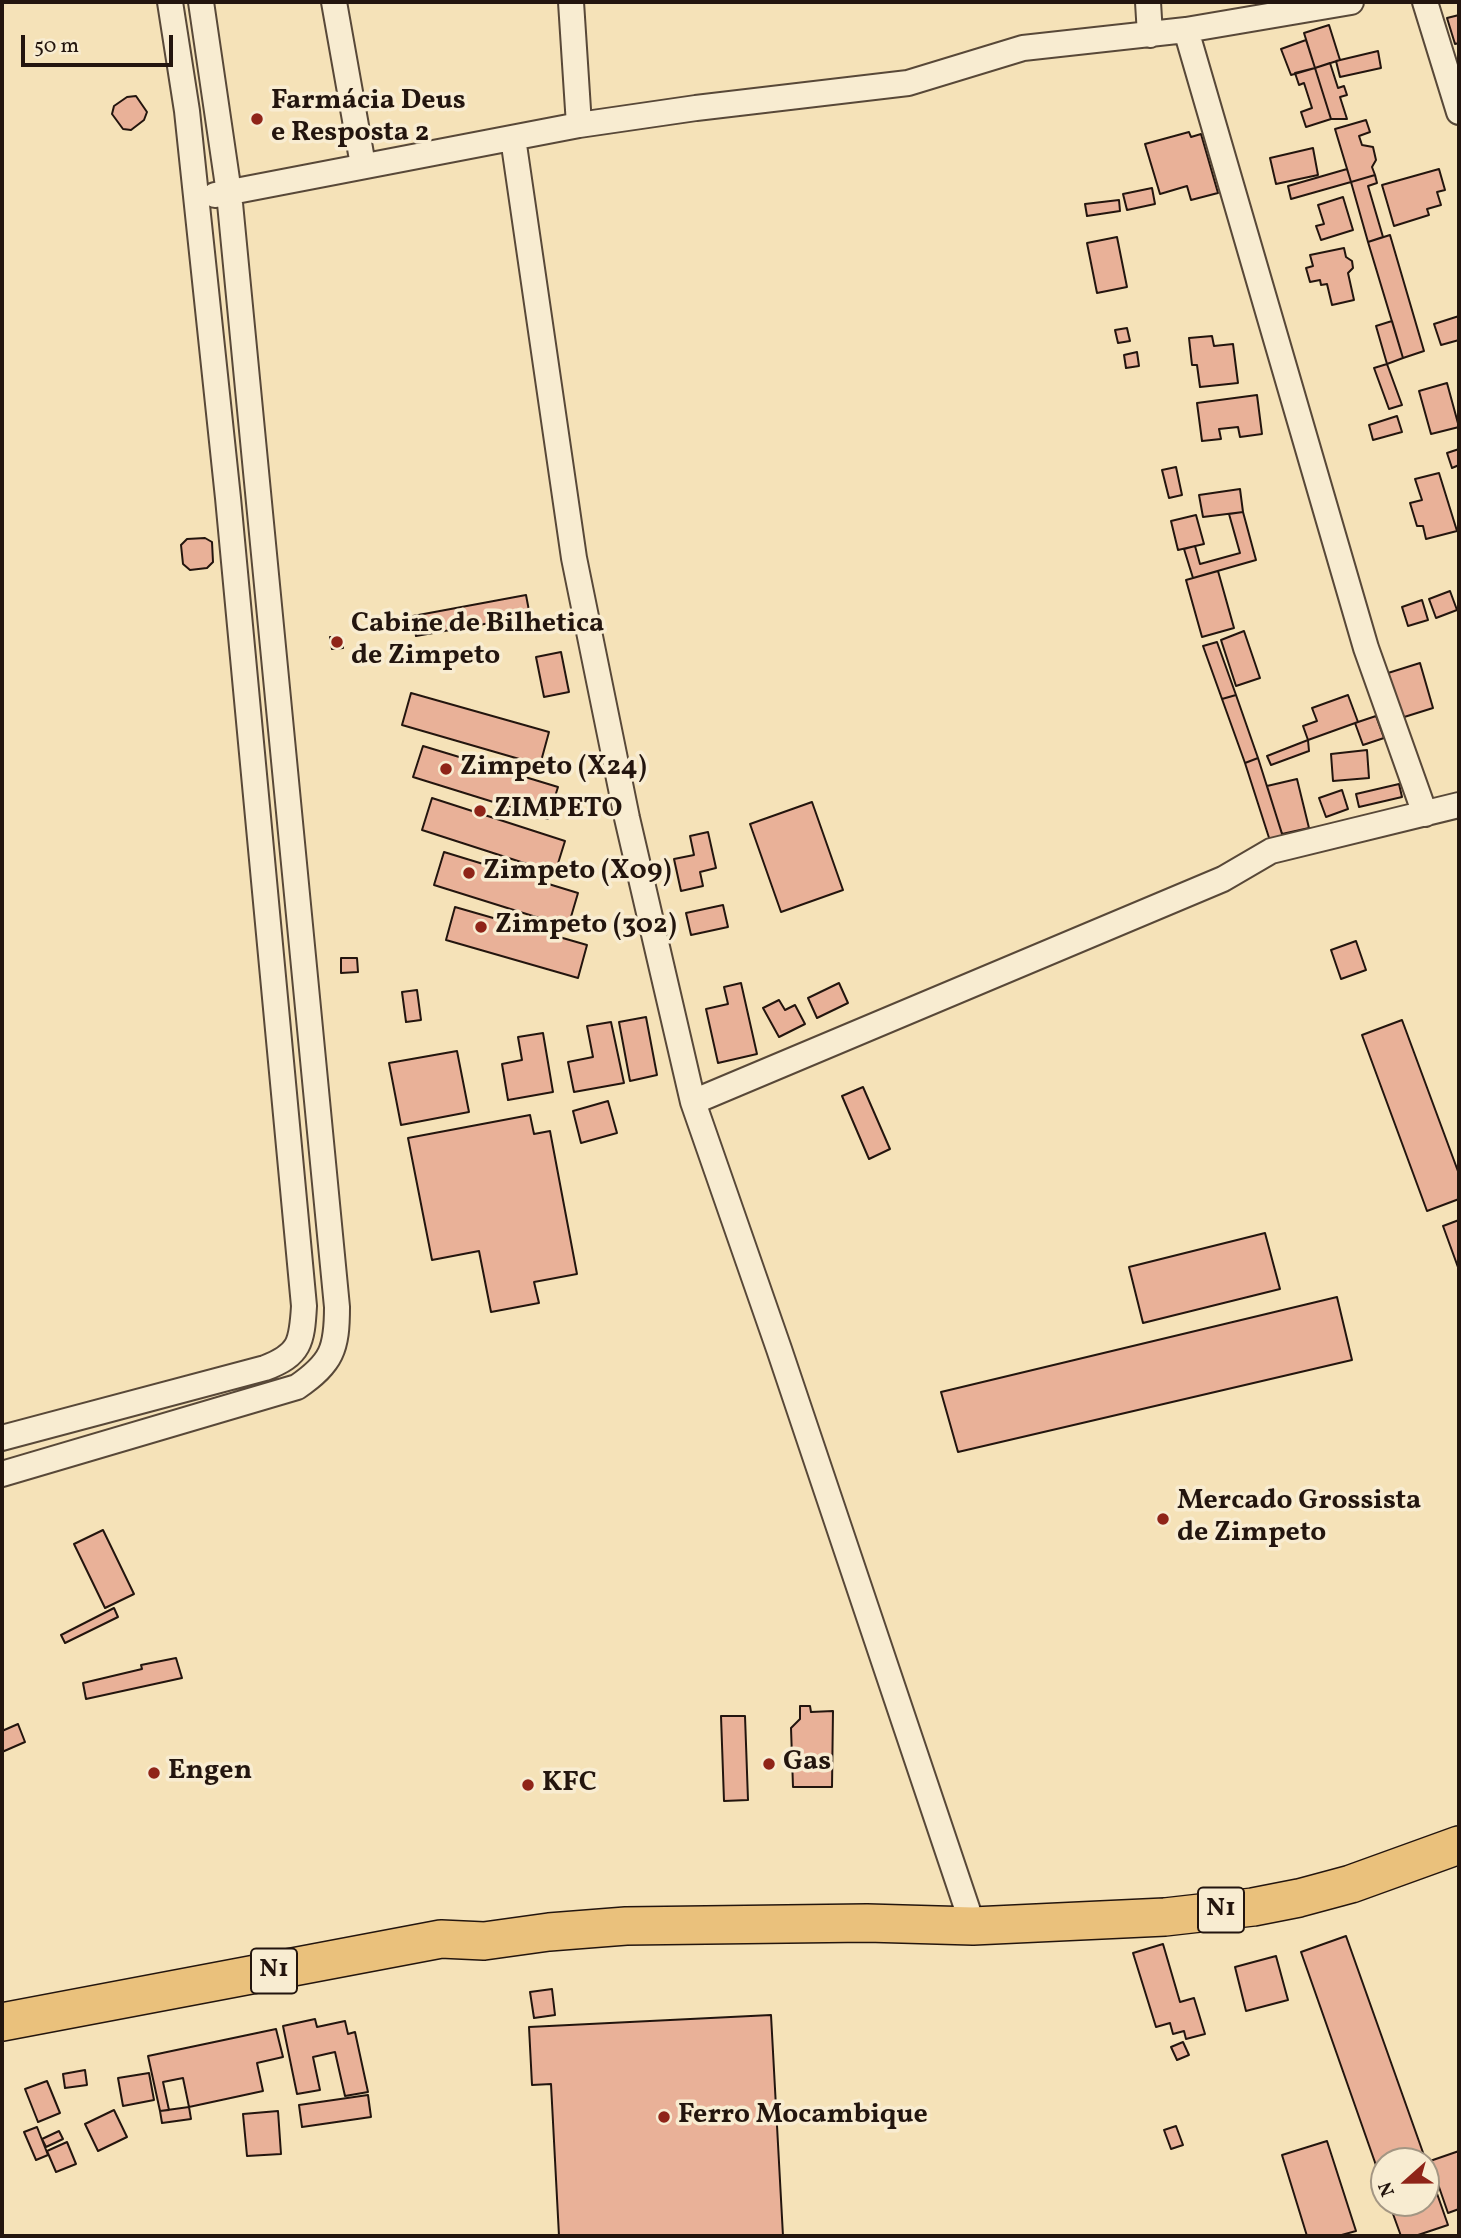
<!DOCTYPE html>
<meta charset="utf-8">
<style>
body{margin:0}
#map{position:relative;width:1461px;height:2238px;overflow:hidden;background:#f5e2b8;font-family:Vollkorn,serif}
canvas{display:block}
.frame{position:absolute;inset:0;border:4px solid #23150e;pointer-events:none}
.north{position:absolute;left:1370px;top:2147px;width:70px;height:70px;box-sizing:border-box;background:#f8ecd1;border:2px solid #a39683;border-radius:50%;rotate:249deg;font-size:19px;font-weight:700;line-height:28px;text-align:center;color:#23150e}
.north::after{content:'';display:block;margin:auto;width:24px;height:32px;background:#8f2418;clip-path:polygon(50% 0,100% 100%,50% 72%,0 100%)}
.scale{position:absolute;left:21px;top:35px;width:152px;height:32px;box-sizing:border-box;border:4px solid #23150e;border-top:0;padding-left:9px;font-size:21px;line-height:24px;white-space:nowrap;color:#23150e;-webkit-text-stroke:5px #f8ecd1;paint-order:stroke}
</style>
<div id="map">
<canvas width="1461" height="2238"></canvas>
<div class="frame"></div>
<div class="north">N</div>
<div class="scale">50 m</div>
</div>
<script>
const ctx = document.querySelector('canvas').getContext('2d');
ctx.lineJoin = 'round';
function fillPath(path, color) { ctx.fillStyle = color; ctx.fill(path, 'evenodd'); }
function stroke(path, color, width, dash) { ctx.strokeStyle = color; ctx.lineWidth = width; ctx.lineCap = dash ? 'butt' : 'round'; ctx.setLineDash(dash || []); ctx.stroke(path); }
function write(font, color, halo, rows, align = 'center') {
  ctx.font = font + ' Vollkorn,serif'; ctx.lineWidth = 7; ctx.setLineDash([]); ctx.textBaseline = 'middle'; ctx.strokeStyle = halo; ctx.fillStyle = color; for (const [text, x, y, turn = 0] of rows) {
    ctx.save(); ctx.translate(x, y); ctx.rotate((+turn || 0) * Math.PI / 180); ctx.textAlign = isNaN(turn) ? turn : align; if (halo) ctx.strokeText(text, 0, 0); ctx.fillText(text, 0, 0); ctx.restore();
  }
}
const building = new Path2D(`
 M1459,15V43L1455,44L1447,18Z
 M1329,25L1340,60L1315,68L1304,33Z
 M1306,40L1315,68L1291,75L1281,49Z
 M1378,51L1381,68L1340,77L1336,61Z
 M1330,63L1338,88L1344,86L1347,95L1340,97L1347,119H1331L1315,68Z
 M1315,68L1331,119L1306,127L1301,112L1312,108L1304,83L1299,85L1295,73Z
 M136,96L147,112L144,120L131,130L123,129L112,114L114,106L127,97Z
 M1366,120L1370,132L1359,136L1362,145L1373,147L1376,160L1372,167L1375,175L1351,182L1335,129Z
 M1189,132L1191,137L1201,134L1218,193L1191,200L1187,186L1160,194L1145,144Z
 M1313,148L1318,175L1276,184L1270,158Z
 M1347,169L1351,182L1291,199L1288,186Z
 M1439,169L1445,190L1437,192L1441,205L1427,209L1429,215L1394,226L1382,185Z
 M1375,175L1377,183L1368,186L1383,237L1368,242L1351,182Z
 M1152,188L1155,204L1127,210L1123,194Z
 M1343,197L1353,230L1321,240L1316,226L1324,224L1318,205Z
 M1119,200L1120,211L1087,216L1085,204Z
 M1390,235L1424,351L1403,358L1368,242Z
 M1117,237L1127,287L1097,293L1087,243Z
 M1344,248L1346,257L1352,261L1353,268L1348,273L1354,300L1332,305L1327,284L1321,285L1320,280L1310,282L1306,268L1313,266L1310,255Z
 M1459,316V340L1441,345L1434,324Z
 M1392,321L1403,358L1387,364L1376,326Z
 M1127,328L1130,341L1118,343L1115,330Z
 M1212,336L1214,346L1233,344L1238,383L1200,387L1197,365H1192L1189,338Z
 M1137,352L1139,366L1126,368L1124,355Z
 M1387,364L1402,405L1389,409L1374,368Z
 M1447,383L1459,427L1431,434L1419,391Z
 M1257,395L1262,434L1240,437L1238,427L1219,429L1221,439L1202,441L1197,403Z
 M1397,416L1402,432L1373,440L1369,425Z
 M1459,449V465L1452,468L1447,453Z
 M1176,467L1182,495L1169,498L1162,470Z
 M1439,473L1457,531L1426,539L1423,526H1417L1410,503L1422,500L1415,479Z
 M1240,489L1243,512L1203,517L1199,495Z
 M1243,512L1256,560L1193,578L1184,549L1195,546L1200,564L1240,553L1229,514Z
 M1196,515L1204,544L1178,550L1171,521Z
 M205,538L212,542L213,562L207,568L190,570L183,564L181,545L187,539Z
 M1218,571L1234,628L1202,637L1186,580Z
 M1450,591L1457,610L1436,618L1429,599Z
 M526,595L530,616L416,636L413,616Z
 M1422,600L1428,620L1408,626L1402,607Z
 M1244,631L1260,678L1236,686L1221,640Z
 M330,637H342L343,648L332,649Z
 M1217,642L1236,695L1222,699L1203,646Z
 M561,652L569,692L544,697L536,657Z
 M1420,663L1433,708L1401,718L1388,673Z
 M411,693L549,732L540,765L402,725Z
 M1236,695L1258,758L1245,763L1222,699Z
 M1348,695L1358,722L1308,740L1303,726L1317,721L1312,708Z
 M1376,716L1384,738L1363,745L1355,723Z
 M1308,740L1309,751L1271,765L1267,756Z
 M423,746L558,787L548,819L413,777Z
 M1367,750L1369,778L1333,781L1331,754Z
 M1258,758L1284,840L1271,844L1245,763Z
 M1297,779L1309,828L1282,834L1267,786Z
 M1399,784L1402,797L1359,807L1356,794Z
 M1342,790L1348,809L1326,817L1319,798Z
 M432,798L565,841L555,873L422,830Z
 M812,802L843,890L781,912L750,824Z
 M708,832L716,868L700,872L703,886L681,891L674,859L694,855L690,836Z
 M444,852L578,893L568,927L434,885Z
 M723,905L728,927L691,935L686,913Z
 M455,907L587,945L578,978L446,940Z
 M1356,941L1366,970L1341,979L1331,950Z
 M341,958H357L358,972L341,973Z
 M741,983L757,1054L718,1063L706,1009L728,1004L724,987Z
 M839,983L848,1003L817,1018L808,998Z
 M417,990L421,1020L406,1022L402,992Z
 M779,1000L785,1010L795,1005L805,1024L779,1037L763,1008Z
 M646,1017L657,1075L630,1081L619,1022Z
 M1402,1020L1459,1174V1199L1427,1211L1362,1035Z
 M611,1022L624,1083L574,1092L568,1062L593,1057L587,1026Z
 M543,1033L553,1092L508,1100L502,1064L522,1060L518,1037Z
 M457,1051L469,1112L401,1125L389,1063Z
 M863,1087L890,1149L869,1159L842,1096Z
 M608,1101L617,1133L581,1143L573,1111Z
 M530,1115L534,1134L550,1131L577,1274L534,1282L539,1303L491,1312L479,1251L432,1260L408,1138Z
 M1459,1220V1270L1443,1226Z
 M1265,1233L1280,1289L1143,1323L1129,1267Z
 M1337,1297L1352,1360L958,1452L941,1392Z
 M103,1530L134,1594L105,1608L74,1544Z
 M114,1608L118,1617L65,1643L61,1635Z
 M176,1658L182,1678L86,1699L83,1683L142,1669L141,1665Z
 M800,1706H810L811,1712L833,1711L832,1787H793L791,1728L800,1719Z
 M721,1716H745L748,1800L724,1801Z
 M18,1724L25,1742L2,1752V1731Z
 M1346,1936L1426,2161H1384V2188L1301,1952Z
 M1163,1944L1180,2002L1194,1998L1205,2034L1186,2039L1184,2031L1173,2034L1170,2023L1156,2027L1133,1953Z
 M1276,1956L1288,2000L1246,2011L1235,1967Z
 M552,1989L555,2015L534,2018L530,1992Z
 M771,2015L783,2236H559L551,2084L532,2085L529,2027Z
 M315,2019L317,2027L345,2021L348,2034L355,2032L368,2092L345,2096L335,2052L313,2057L320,2090L297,2094L283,2026Z
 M276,2029L283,2057L257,2063L263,2091L189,2107L183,2078L163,2082L169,2110L160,2111L148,2056Z
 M1183,2042L1189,2055L1177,2060L1171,2047Z
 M85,2070L87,2085L65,2088L63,2074Z
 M149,2073L154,2100L123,2106L118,2078Z
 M47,2081L60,2113L38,2122L25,2089Z
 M368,2095L371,2117L302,2127L299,2105Z
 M189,2107L191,2119L162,2123L160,2111Z
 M114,2110L127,2137L98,2151L85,2124Z
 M278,2111L281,2154L247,2156L243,2114Z
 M1176,2126L1183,2145L1171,2149L1164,2130Z
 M37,2127L48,2155L36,2160L24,2132Z
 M59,2131L63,2139L46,2147L42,2139Z
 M1327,2141L1356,2231L1338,2236H1307L1282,2155Z
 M67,2142L76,2164L56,2172L47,2151Z
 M1459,2151V2209L1448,2213L1430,2161Z
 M1426,2162L1448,2225L1415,2236H1401L1389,2203H1426Z`);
const minor = new Path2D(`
 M334,2L363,165
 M571,2L579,125
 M1148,2L1150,35
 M1425,2L1459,112
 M1186,30L1366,648L1425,814
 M513,138L574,558L627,818L693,1102L779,1349L973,1926
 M215,195L579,125L696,108L908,83L1023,48L1186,30L1351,2
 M693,1102L1223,879L1271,851L1459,805
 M2,1438L265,1368C300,1355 302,1342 304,1306L228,498L187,111L170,2
 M2,1474L297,1387C332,1363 337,1349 337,1307L229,193L201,2`);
const highway = new Path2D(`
 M2,2022L441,1939L484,1941L549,1932L626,1926L867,1923L973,1926L1165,1917L1253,1907L1299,1898L1351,1884L1459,1845`);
const markers = [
 [257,119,7,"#8f2418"],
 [337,642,7,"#8f2418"],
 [446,769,7,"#8f2418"],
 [480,811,7,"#8f2418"],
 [469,873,7,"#8f2418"],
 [481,927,7,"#8f2418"],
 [1163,1519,7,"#8f2418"],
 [769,1764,7,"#8f2418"],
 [154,1773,7,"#8f2418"],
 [528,1785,7,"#8f2418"],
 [664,2117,7,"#8f2418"]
];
const shields = [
 [1221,1910,46],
 [274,1971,46]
];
const shieldNames = [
 ["N1",1221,1910],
 ["N1",274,1971]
];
const poiNames = [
 ["Farmácia Deus",271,103],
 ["e Resposta 2",271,135],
 ["Cabine de Bilhetica",351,626],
 ["de Zimpeto",351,658],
 ["Zimpeto (X24)",460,769],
 ["ZIMPETO",494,811],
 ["Zimpeto (X09)",483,873],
 ["Zimpeto (302)",495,927],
 ["Mercado Grossista",1177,1503],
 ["de Zimpeto",1177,1535],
 ["Gas",783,1764],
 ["Engen",168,1773],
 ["KFC",542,1785],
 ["Ferro Mocambique",678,2117]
];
fillPath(building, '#e9b198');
stroke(building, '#23150e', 2);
stroke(minor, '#584838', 28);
stroke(highway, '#23150e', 40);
stroke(minor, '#f8ecd1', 24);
stroke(highway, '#eac17c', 37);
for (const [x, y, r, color] of markers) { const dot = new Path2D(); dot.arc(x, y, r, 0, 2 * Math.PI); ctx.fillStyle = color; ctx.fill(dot); stroke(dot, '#f8ecd1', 2.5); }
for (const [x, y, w] of shields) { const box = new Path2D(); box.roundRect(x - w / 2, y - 22.5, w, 45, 5); ctx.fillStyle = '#f8ecd1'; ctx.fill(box); stroke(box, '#23150e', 2); }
write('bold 26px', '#23150e', null, shieldNames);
write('bold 28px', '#23150e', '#f8ecd1', poiNames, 'left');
</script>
